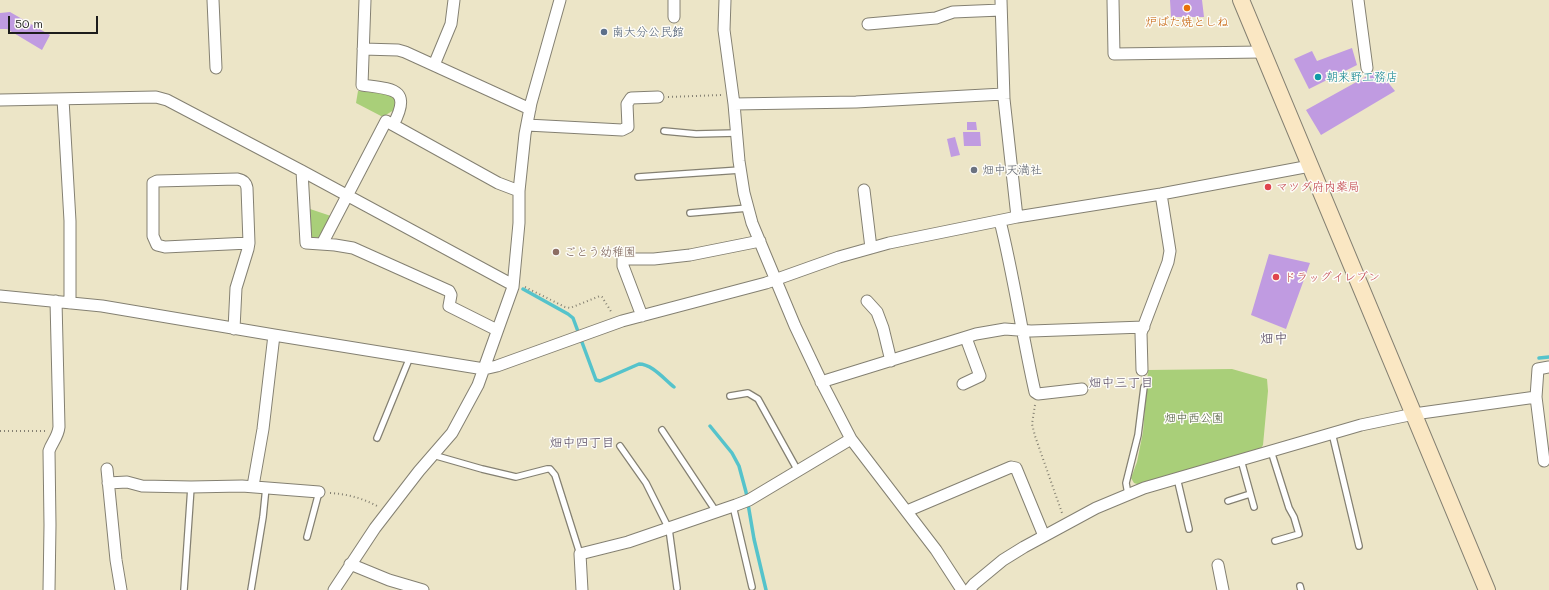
<!DOCTYPE html>
<meta charset="utf-8">
<style>
body{margin:0}
#map{position:relative;width:1549px;height:590px;overflow:hidden;background:#ece5c7;font-family:Mali,sans-serif}
canvas{display:block}
.scale{position:absolute;left:8px;top:16px;width:90px;height:18px;box-sizing:border-box;border:2px solid #1c1c1c;border-top:0;padding-left:5px;font-size:12px;line-height:14px;white-space:nowrap;color:#1c1c1c;-webkit-text-stroke:3px #fdfcf7;paint-order:stroke}
</style>
<div id="map">
<canvas width="1549" height="590"></canvas>
<div class="scale">50 m</div>
</div>
<script>
const ctx = document.querySelector('canvas').getContext('2d');
ctx.lineJoin = 'round';
function fillPath(path, color) { ctx.fillStyle = color; ctx.fill(path, 'evenodd'); }
function stroke(path, color, width, dash) { ctx.strokeStyle = color; ctx.lineWidth = width; ctx.lineCap = dash ? 'butt' : 'round'; ctx.setLineDash(dash || []); ctx.stroke(path); }
function write(font, color, halo, rows, align = 'center') {
  ctx.font = font + ' Mali,"Klee One",sans-serif'; ctx.lineWidth = 3; ctx.setLineDash([]); ctx.textBaseline = 'middle'; ctx.strokeStyle = halo; ctx.fillStyle = color; for (const [text, x, y, turn = 0] of rows) {
    ctx.save(); ctx.translate(x, y); ctx.rotate((+turn || 0) * Math.PI / 180); ctx.textAlign = isNaN(turn) ? turn : align; if (halo) ctx.strokeText(text, 0, 0); ctx.fillText(text, 0, 0); ctx.restore();
  }
}
const green = new Path2D(`
 M358,91L388,93L392,95L396,100L394,110L384,116H381L356,103Z
 M310,209L331,216L319,238L310,237Z
 M1232,369L1267,379L1268,391L1263,445L1261,448L1140,485L1134,483L1131,478L1137,462L1143,432L1148,370Z`);
const stream = new Path2D(`
 M523,289L568,314L573,318L596,380L600,381L639,364C652,364 664,379 674,387
 M1539,358L1549,357
 M710,426L732,453L739,466L746,492L754,539L766,590`);
const building = new Path2D(`
 M1170,0H1202L1204,17H1171Z
 M10,12L50,35L42,50L7,29H0V13Z
 M1352,48L1357,65L1309,89L1294,59L1312,51L1317,61Z
 M1378,70L1395,91L1321,135L1306,110Z
 M967,122H976L977,130H967Z
 M963,132H980L981,146H964Z
 M955,137L960,155L951,157L947,139Z
 M1269,254L1310,263L1286,329L1251,315Z`);
const path = new Path2D(`
 M668,97L721,95
 M525,287L565,307L570,308L600,296L602,297L612,313
 M1035,405L1032,424L1035,436L1062,513
 M0,431H47
 M330,493C347,494 362,498 377,506`);
const lane = new Path2D(`
 M664,131L696,134L737,133
 M638,177L740,170
 M690,213L748,208
 M730,396L748,393L758,399L798,471
 M662,430L717,513
 M1332,433L1359,546
 M377,438L410,357
 M620,446L646,483L669,529L677,588
 M1271,451L1289,508L1294,517L1299,534L1275,541
 M433,455L482,469L516,477L547,469H550L555,475L580,554
 M1241,460L1254,507
 M1177,478L1189,529
 M1128,494L1126,483L1138,435L1144,387
 M1228,501L1250,494
 M733,506L752,587
 M307,537L319,492
 M1300,586L1301,590
 M184,590L191,487
 M251,590L263,517L266,487`);
const street = new Path2D(`
 M213,0L216,68
 M365,0L362,85C392,89 413,88 393,125
 M674,0V17
 M725,0L724,30L734,104L739,161L744,193L752,223L795,326L823,385L851,439L936,550L962,590
 M1001,0L1004,99L1017,217
 M1113,0L1114,54L1262,52
 M1358,0L1367,68
 M868,24L936,18L953,12L1001,10
 M363,49L398,50L405,52L530,109
 M434,65L451,24L454,0
 M63,99L70,221V303
 M0,100L156,97L167,100L302,171L513,285
 M734,104L856,102L1003,94
 M527,125L622,130L628,127L627,104L631,98L658,97
 M302,171L306,243L335,245L353,248L449,291L451,295L449,306L497,330
 M864,190L871,248
 M1000,221C1014,277 1022,335 1035,392L1038,394L1082,389
 M322,244L386,121L498,183L519,191
 M0,296L102,306L274,335L484,369L497,366L622,321L766,283L839,257L889,243L1017,217L1161,194L1310,166
 M867,301L877,312L883,328L891,361
 M642,316L623,266V259H654L690,255L760,241
 M234,329L236,288L248,249L249,243L247,188C246,182 243,180 237,179L157,181L153,183V236L157,245L165,247L249,243
 M1142,370L1141,333L1168,262L1170,251L1161,194
 M821,382L976,334L1005,329L1031,331L1144,327
 M963,384L980,376L966,338
 M1544,461L1536,397L1538,369L1549,367
 M107,469L116,560L121,590
 M108,483L127,482L142,486L191,487L242,486L319,492
 M253,486L263,429L274,335
 M907,511L1011,467L1016,468L1044,536
 M350,564L389,580L423,590
 M1218,565L1223,590
 M49,590L50,525L49,451C52,442 58,437 59,427L56,301
 M334,590L375,528L419,471L452,433L478,385L513,287L519,223V191L525,134L531,103L560,0
 M582,590L580,554L628,542L736,505L749,500L851,439
 M969,590L974,584L1003,560L1024,547L1096,508L1144,488L1361,425L1414,414L1536,397`);
const secondary = new Path2D(`
 M1241,0L1487,590`);
const markers = [
 [1187,8,4,"#e8710a"],
 [604,32,4,"#5c6f8a"],
 [1318,77,4,"#0f9aa8"],
 [974,170,4,"#6b7280"],
 [1268,187,4,"#e0444e"],
 [556,252,4,"#8d6e63"],
 [1276,277,4,"#e0444e"]
];
const foodNames = [
 ["炉ばた焼としね",1187,22]
];
const serviceNames = [
 ["南大分公民館",612,32]
];
const cultureNames = [
 ["朝来野工務店",1326,77]
];
const worshipNames = [
 ["畑中天満社",982,170]
];
const healthNames = [
 ["マツダ府内薬局",1276,187],
 ["ドラッグイレブン",1284,277]
];
const educationNames = [
 ["ごとう幼稚園",564,252]
];
const parkNames = [
 ["畑中西公園",1194,418]
];
const neighbourhoodNames = [
 ["畑中三丁目",1121,383],
 ["畑中四丁目",582,443]
];
const quarterNames = [
 ["畑中",1274,339]
];
fillPath(green, '#a9cf79');
stroke(stream, '#55c3cb', 3.5);
fillPath(building, '#c09be1');
stroke(lane, '#848072', 8);
stroke(street, '#848072', 13);
stroke(secondary, '#848072', 18);
stroke(path, '#848072', 2, [1, 3]);
stroke(lane, '#fff', 5.5);
stroke(street, '#fff', 11);
stroke(secondary, '#fae7c3', 16);
for (const [x, y, r, color] of markers) { const dot = new Path2D(); dot.arc(x, y, r, 0, 2 * Math.PI); ctx.fillStyle = color; ctx.fill(dot); stroke(dot, '#fdfcf7', 1.5); }
write('12px', '#c56008', '#fdfcf7', foodNames);
write('12px', '#4e5e75', '#fdfcf7', serviceNames, 'left');
write('12px', '#0d838f', '#fdfcf7', cultureNames, 'left');
write('12px', '#5b616d', '#fdfcf7', worshipNames, 'left');
write('12px', '#be3a42', '#fdfcf7', healthNames, 'left');
write('12px', '#785e54', '#fdfcf7', educationNames, 'left');
write('12px', '#4d5b3d', '#fdfcf7', parkNames);
write('13px', '#554861', '#fdfcf7', neighbourhoodNames);
write('14px', '#554861', '#fdfcf7', quarterNames);
</script>
